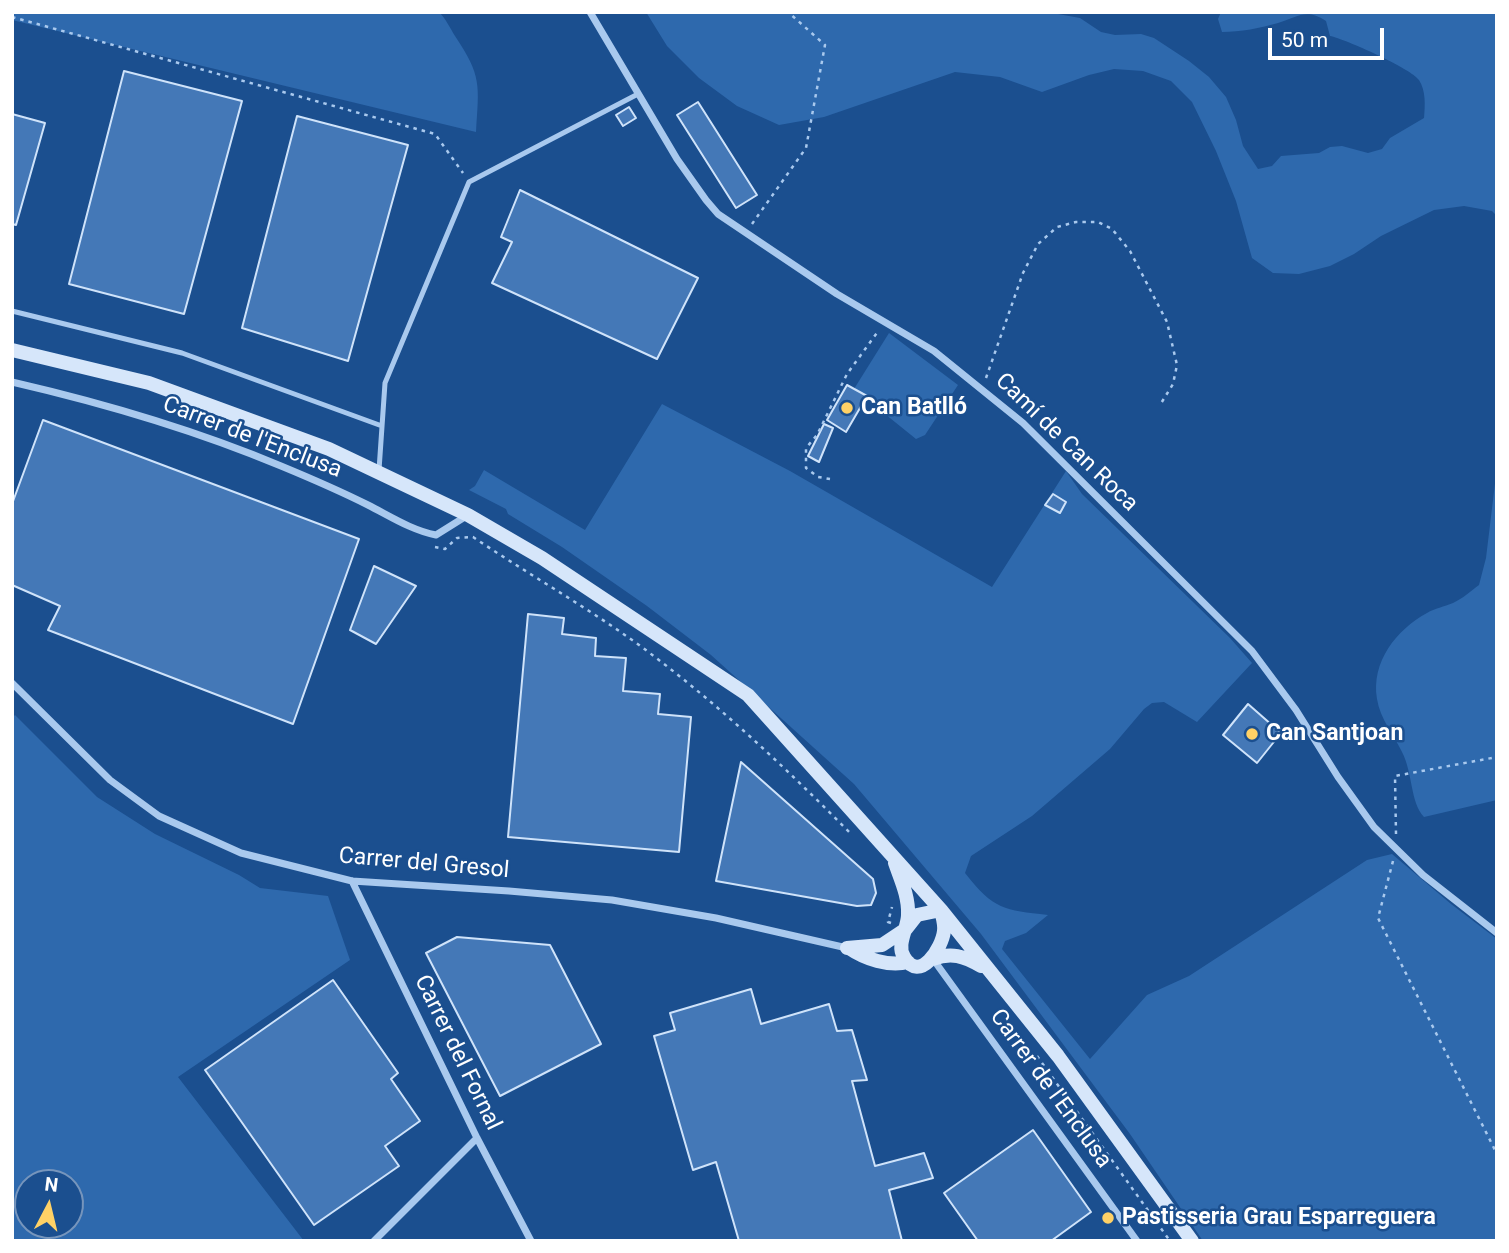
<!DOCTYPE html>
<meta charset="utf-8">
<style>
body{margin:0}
#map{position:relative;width:1509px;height:1253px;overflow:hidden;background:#1b4f8f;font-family:Roboto,sans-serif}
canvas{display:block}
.frame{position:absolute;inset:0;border:14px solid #fff;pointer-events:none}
.north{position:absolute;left:14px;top:1169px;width:70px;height:70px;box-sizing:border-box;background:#1b4f8f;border:2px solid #7695bc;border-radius:50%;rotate:7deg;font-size:19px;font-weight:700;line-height:28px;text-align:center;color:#fff}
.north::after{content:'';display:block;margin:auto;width:24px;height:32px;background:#ffd166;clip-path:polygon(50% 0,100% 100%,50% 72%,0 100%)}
.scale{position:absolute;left:1268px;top:28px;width:116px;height:32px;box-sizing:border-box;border:4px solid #fff;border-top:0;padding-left:9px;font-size:21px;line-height:24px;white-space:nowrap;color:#fff;-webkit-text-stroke:5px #1b4f8f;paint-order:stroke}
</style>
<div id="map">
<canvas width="1509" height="1253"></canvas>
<div class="frame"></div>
<div class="north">N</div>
<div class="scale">50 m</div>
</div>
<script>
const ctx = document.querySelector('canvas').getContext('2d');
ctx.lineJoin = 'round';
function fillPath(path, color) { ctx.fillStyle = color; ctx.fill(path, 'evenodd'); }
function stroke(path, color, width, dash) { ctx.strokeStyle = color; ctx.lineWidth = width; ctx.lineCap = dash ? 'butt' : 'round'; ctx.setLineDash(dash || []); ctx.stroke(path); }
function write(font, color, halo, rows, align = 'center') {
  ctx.font = font + ' Roboto,sans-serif'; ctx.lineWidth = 5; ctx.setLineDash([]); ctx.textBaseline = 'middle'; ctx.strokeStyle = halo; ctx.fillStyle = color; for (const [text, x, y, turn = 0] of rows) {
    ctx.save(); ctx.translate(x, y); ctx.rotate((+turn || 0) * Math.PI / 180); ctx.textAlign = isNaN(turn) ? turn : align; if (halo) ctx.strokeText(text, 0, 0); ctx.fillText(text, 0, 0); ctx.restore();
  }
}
const green = new Path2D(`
 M12,12H439C446,19 450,28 455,36C482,76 479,85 476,132L12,20Z
 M646,12H1047L1080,18L1101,32L1115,35L1141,34L1154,38L1189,61L1209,77L1226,97L1236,120L1243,146L1258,169L1272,166L1281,156L1319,153L1330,147L1342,146L1368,153L1382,149L1390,138L1424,118C1425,105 1426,91 1419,80C1412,69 1345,39 1330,36L1326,21C1306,8 1298,17 1278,23C1261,28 1240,32 1222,32L1218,19L1221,12H1497V216L1492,211L1464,206L1434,210L1381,236L1354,254L1330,266L1299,274L1273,273L1252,258L1236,201L1216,151L1192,102L1171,81L1143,71L1114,69L1089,75L1042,92L1000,77L955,72L824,117L779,125L737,106L699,78L667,46Z
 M889,333L958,385L925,435L916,439L854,389Z
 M662,404L790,471L992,587L1066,471L1082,494L1230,638L1252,663L1197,722L1164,702L1152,703L1144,709L1110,749L1032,816L971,856L965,873C994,910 1004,910 1048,915L1026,933L1005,941L1002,949L1090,1059L1147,995L1189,976L1367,860L1392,854L1451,904L1497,939V1241H1203L1130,1134L981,934L854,784L711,655L647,606L562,547L508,514L506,509L469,490L475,486L484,470L585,530Z
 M1497,467V800L1424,817C1410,802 1413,773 1402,752C1394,735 1380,719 1377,699C1371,662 1396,630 1427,613C1435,608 1444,607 1453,603C1462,599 1471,591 1479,585L1486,558Z
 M15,715L97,797L155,834L239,875L260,888L328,896L350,960L178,1077L304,1241H12V718ZM70,1183V1225H28V1183Z`);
const building = new Path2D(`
 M124,71L242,101L184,314L69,284Z
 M698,102L757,195L736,208L677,115Z
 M629,107L636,118L623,126L616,115Z
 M12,114L45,123L16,225L12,224Z
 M297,116L408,145L348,361L242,328Z
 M520,190L698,278L657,359L492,283L512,242L501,237Z
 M847,385L867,396L846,432L827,420Z
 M43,420L359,539L293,724L48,630L60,606L12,585V504Z
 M824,424L833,428L819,462L808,456Z
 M1053,494L1066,502L1060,513L1045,505Z
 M374,566L416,586L376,644L350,630Z
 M528,614L564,618L562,634L596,638L595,656L626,658L623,691L660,694L658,714L691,717L679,852L508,837Z
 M1248,704L1281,733L1257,763L1223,735Z
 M741,762L873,879L876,893L871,905L857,906L716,881Z
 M457,937L550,945L601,1044L500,1096L426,953Z
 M333,980L398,1073L391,1079L420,1121L385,1146L399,1166L314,1225L205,1070Z
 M751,989L761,1024L829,1004L837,1031L852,1030L867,1080L852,1081L875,1166L924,1153L933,1178L889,1190L902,1241H739L716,1162L693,1170L654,1036L675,1030L670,1013Z
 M1033,1130L1091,1212L1051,1241H978L944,1193Z`);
const path = new Path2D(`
 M12,17L435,134L463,173
 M752,224L806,148L825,45L788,12
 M986,378L1023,273L1038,244L1057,227L1076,222H1098L1112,229L1130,251L1167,322L1177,365L1173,384L1160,405
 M830,479L818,477L806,468V448L817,435L847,374L879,330
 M435,547L445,549L457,538L473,537C528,574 585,606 639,645C715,701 785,767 851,834
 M1396,834L1395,776L1497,757
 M1393,861L1378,918L1497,1154
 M891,923L888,922L892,907
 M1037,1056L1170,1241`);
const lane = new Path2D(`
 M12,311L182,353L382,426
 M379,470L385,383L469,182L638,94`);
const street = new Path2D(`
 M590,12L677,159L706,200L718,214L837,294L934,351L1023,423L1252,651L1296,710L1338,777L1374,827L1423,875L1497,933
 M12,382C103,403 195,430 281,466C310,478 340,491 368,505C390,516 411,530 436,535L468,515
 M12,683L110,780L159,816L241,853L352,881L509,891L612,900L716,918L847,948
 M352,881L477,1138L531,1241
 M933,959L1137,1241
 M374,1241L477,1138`);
const secondary = new Path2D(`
 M12,350L149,383L329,449L468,515L542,558L748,695L941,910L1058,1056L1192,1241
 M847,948L882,945L906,929L917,915L941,910C942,916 945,923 944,931C942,948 920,984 904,957C896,945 908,928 908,915C909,897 901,880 895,863
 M849,948C865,959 889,967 908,962
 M933,959C951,952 964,956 981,966`);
const markers = [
 [847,408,7,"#ffd166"],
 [1252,734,7,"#ffd166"],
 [1108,1218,7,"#ffd166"]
];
const poiNames = [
 ["Can Batlló",861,408],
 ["Can Santjoan",1266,734],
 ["Pastisseria Grau Esparreguera",1122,1218]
];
const streetNames = [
 ["Carrer de l'Enclusa",252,438,21],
 ["Camí de Can Roca",1066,443,44],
 ["Carrer del Gresol",424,864,5],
 ["Carrer del Fornal",457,1053,64],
 ["Carrer de l'Enclusa",1050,1089,54]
];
fillPath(green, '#2e69ad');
fillPath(building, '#4478b7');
stroke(building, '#cfe3fa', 2);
stroke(path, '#a9c9ee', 2.5, [3.5, 5]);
stroke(lane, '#a9c9ee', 5);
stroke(street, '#a9c9ee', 7);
stroke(secondary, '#d6e6fa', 14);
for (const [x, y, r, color] of markers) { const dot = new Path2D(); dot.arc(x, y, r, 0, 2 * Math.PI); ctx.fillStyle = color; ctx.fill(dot); stroke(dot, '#1b4f8f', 2.5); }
write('bold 23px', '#fff', '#1b4f8f', poiNames, 'left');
write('23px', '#fff', '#1b4f8f', streetNames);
</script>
